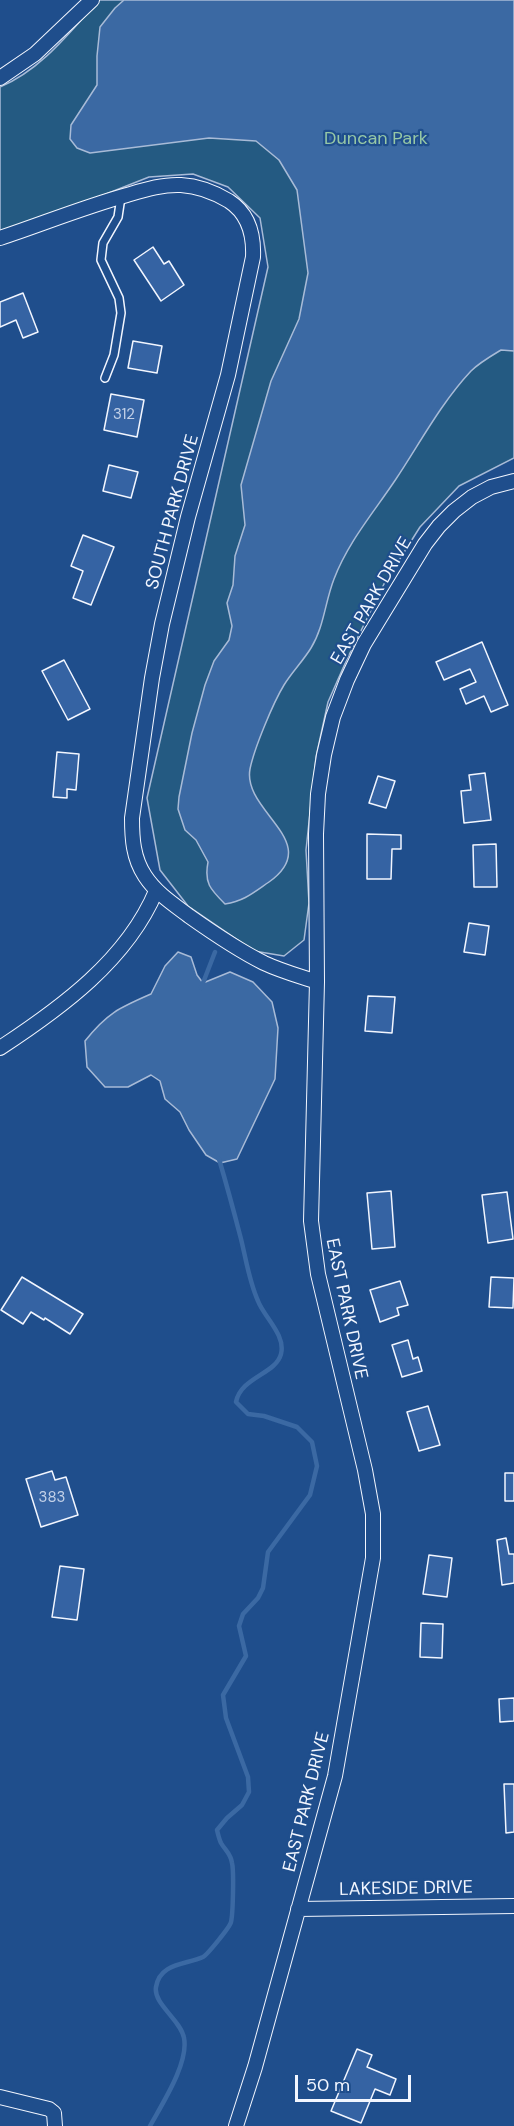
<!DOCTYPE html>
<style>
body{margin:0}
#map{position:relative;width:514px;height:2126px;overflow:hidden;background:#1f4e8c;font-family:"DM Sans",sans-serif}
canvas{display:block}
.scale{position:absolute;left:295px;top:2075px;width:116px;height:27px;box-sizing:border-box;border:3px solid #f2f6ff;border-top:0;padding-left:8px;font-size:18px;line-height:21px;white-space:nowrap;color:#f2f6ff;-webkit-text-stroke:4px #1f4e8c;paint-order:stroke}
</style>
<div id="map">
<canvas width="514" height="2126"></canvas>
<div class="scale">50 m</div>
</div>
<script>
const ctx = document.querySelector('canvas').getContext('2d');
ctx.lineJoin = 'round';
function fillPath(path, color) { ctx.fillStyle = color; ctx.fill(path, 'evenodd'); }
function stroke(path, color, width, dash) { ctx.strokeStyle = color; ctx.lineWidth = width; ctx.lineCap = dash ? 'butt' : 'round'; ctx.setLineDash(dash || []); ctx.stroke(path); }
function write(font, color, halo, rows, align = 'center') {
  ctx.font = font + ' "DM Sans",sans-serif'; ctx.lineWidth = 4.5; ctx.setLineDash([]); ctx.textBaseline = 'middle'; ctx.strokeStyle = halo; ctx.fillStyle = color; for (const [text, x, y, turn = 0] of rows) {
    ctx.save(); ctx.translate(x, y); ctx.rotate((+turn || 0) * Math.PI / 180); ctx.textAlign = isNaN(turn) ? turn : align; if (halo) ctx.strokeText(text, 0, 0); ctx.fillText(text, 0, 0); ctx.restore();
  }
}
const green = new Path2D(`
 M99,0H514V458L459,486L420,527L384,584L347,659L328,702L316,757L306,850L309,903L304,940L284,956L254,951L188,906L160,870L147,798L268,267L260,218L228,187L193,174L149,177L0,236V87C41,70 70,32 99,0Z`);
const water = new Path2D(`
 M124,0H514V351L501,350C491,356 479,363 471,371C441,403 420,443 396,479C374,512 348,542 334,579C325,602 324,627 311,648C303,661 292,672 284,685C273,703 254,749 250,769C242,812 325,842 269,882C253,893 244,901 225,904C210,889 204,883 208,862L196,840L185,830L178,809L179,797L192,733L205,685L214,661L229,640L232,626L227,603L233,585L235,556L245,525L241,485L271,381L299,319L308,273L297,190L279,160L256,141L209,138L90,153L77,148L70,139L71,125L97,85V56L100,27L115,8Z
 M178,952L191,957L197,975L203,983L230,972L253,982L272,1002L278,1028L275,1079L237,1159L220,1163L206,1155L189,1130L180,1112L165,1099L160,1081L151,1075L128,1087H105L87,1067L85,1041C107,1013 119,1008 151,994L165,966Z`);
const stream = new Path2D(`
 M201,988L215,952
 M150,2126C162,2104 189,2063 184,2038C181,2020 153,2004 156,1987C160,1963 185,1965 203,1957C207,1955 230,1927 231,1922C233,1914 234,1871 232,1863C231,1854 225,1850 221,1843C219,1839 218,1834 217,1830L227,1818L242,1805L249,1792L248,1777L226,1718L223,1695L246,1656L239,1626L243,1614L258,1598L263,1588L268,1552L310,1495L317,1466L312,1442L297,1427L264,1416L248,1414L236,1402C241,1377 276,1374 281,1354C286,1335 264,1317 258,1301C249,1281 246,1259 241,1239C234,1212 227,1186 219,1159`);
const building = new Path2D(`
 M153,247L164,264L169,261L184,285L161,301L134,260Z
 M23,293L38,332L23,338L16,320L0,327V302Z
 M133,341L162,346L157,373L128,368Z
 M111,394L144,400L137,437L104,430Z
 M109,465L138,472L131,498L103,491Z
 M83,535L114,547L91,605L73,598L83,571L71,566Z
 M482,642L508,705L491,712L484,696L466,704L460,689L476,682L470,669L444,680L436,662Z
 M64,660L90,709L68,720L42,671Z
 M57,752L79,754L76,790L67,789V798L53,797Z
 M485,773L491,820L464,823L461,791L471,790L469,775Z
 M378,776L395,781L386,808L369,803Z
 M367,834L401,835V849H392L391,879H367Z
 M496,844L497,887H474L473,845Z
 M469,923L489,926L485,955L464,952Z
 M368,996L395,997L392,1033L365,1031Z
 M391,1191L395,1247L372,1249L367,1193Z
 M507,1192L513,1239L488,1243L482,1195Z
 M22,1277L83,1314L70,1334L45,1318L44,1320L31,1312L23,1324L1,1310Z
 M491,1277L514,1278L513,1308L489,1307Z
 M400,1281L408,1305L397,1308L399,1315L380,1322L370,1290Z
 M408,1340L413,1359L418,1357L422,1371L402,1377L392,1345Z
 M428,1406L440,1445L419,1451L407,1412Z
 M52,1471L55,1480L66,1477L78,1515L41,1527L26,1479Z
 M505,1473H514V1501H505Z
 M506,1538L509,1554H514V1583L502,1585L497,1540Z
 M429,1555L452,1558L447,1597L423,1594Z
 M60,1566L84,1569L77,1620L52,1617Z
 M421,1623L443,1624L442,1658L420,1657Z
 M514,1698V1721L500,1722L499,1699Z
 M504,1784H514V1832L506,1833Z
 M357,2049L372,2055L367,2067L396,2079L390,2095L375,2089L361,2123L331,2111Z`);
const service = new Path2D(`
 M105,378L114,355L121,313L119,298L101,260L103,243L118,217L121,197`);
const minor = new Path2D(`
 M0,78L35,54L92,0
 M0,238C42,224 84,207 127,195C144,190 163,184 181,185C199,186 214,192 229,201C249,214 254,235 253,257L228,375L188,517L162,624L152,678L132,818C132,838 133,858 145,876C156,893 173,904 189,916C213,933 238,950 264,963C281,971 299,976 317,982
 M0,1048C61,1008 127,960 156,891
 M298,1909L514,1906
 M0,2097L49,2109L54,2113L55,2126
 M236,2126L255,2067L335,1776L373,1558V1514L365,1470L318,1274L311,1221L317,982L316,834L318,794L324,755L333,717L347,680L364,644L425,544L439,526L454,511L472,497L491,487L514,481`);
const numberNames = [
 ["312",124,415],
 ["383",52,1498]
];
const parkNames = [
 ["Duncan Park",376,139]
];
const streetNames = [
 ["SOUTH PARK DRIVE",173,512,-75],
 ["EAST PARK DRIVE",372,601,-60],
 ["EAST PARK DRIVE",346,1309,78],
 ["EAST PARK DRIVE",307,1802,-76],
 ["LAKESIDE DRIVE",406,1889,-1]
];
fillPath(green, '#245a82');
stroke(green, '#a8bbd7', 1.5);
fillPath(water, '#3b69a3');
stroke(water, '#a8bbd7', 1.5);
stroke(stream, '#3b69a3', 4.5);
fillPath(building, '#3563a3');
stroke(building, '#f2f6ff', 1.5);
stroke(service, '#f2f6ff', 10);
stroke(minor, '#f2f6ff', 16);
stroke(service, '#1f4e8c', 7);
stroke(minor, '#1f4e8c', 14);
write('15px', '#c3d1e8', null, numberNames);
write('18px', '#97c8a6', '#1f4e8c', parkNames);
write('18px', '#f2f6ff', '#1f4e8c', streetNames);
</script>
